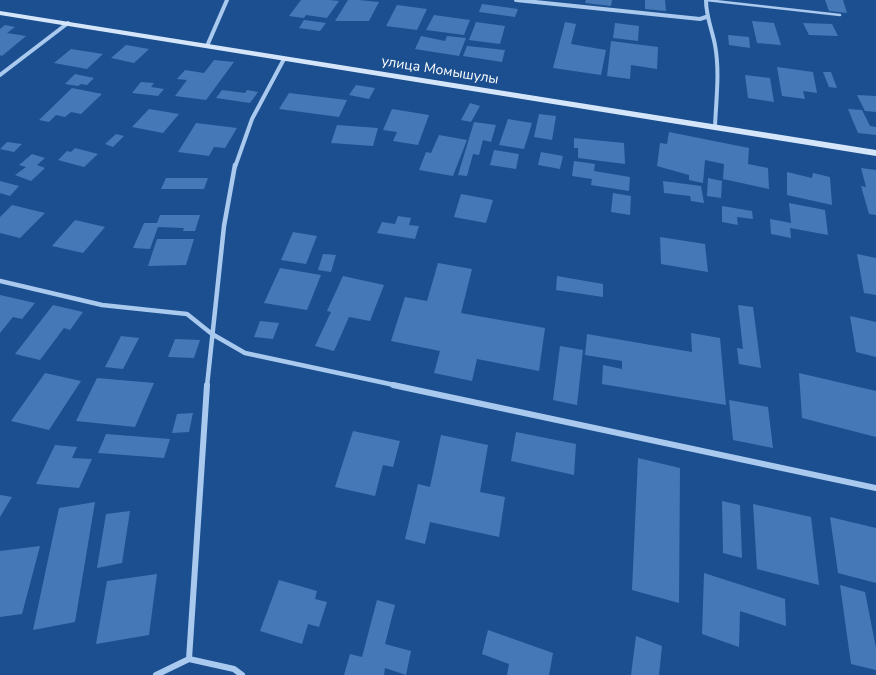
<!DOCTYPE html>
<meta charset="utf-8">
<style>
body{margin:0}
canvas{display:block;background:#1b4f8f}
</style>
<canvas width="876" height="675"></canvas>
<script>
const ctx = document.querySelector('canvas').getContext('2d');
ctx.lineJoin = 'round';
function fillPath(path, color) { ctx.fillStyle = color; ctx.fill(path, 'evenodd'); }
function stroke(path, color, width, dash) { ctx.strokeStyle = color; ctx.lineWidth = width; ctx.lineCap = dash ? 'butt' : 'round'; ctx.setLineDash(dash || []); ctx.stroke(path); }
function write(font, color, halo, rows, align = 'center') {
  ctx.font = font + ' "Nunito Sans",sans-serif'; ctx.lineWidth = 5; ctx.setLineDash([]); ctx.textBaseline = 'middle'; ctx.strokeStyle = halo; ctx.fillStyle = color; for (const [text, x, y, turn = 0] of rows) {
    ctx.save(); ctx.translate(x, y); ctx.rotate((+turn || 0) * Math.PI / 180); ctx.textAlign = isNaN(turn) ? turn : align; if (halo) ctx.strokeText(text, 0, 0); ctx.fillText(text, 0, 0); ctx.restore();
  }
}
const building = new Path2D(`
 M301,0H330L339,1L327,18L306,15L304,18L289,16Z
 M348,0H359L379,2L369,21H335Z
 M586,0H612L611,6L585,3Z
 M645,0H665L666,11L645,9Z
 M825,0H843L847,13L829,11Z
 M482,4L518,9L515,17L479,12Z
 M397,5L427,9L417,30L386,26Z
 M434,15L470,20L464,35L426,30Z
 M304,20L326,23L320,31L299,28Z
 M752,21L774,23L781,45L757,43Z
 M476,22L505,26L500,44L469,40Z
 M565,22L576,24L571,44L606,50L601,75L553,68Z
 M615,23L639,26L638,41L613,38Z
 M803,23L832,24L838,36L809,35Z
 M5,25L15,27L7,33L26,36L2,56L0,55V29Z
 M728,35L749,37L750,48L729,45Z
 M421,36L445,41L447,36L466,38L459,56L415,49Z
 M611,41L658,47L657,69L631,65L630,79L607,76Z
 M126,45L149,49L134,63L111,58Z
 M467,46L505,50L502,62L463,56Z
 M71,49L103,54L87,69L54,63Z
 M214,60L234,62L206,100L175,96L187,80L177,79L185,70L204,73Z
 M777,67L813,72L817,93L803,91L805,99L782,96Z
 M823,72H831L837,88L829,87Z
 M75,74L94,78L87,85L81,84L78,86L65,84Z
 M745,75L770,78L774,102L748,98Z
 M141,82L154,83L151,87L164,89L158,96L132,93Z
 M356,85L375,88L369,99L349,95Z
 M72,88L102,94L81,114L71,112L65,117L56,115L49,122L39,120Z
 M222,90L245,93L247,90L258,92L250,103L216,98Z
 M289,93L347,100L339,117L279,109Z
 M857,95L876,96V112L865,111Z
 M470,103L480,106L471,122L461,120Z
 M149,109L179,114L163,133L132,127Z
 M392,109L429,115L418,145L393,141L397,132L383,130Z
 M848,109L862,110L870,126L876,127V135L858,133Z
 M539,114L556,116L552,140L534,137Z
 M508,119L532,123L524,149L499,145Z
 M474,122L496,125L491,142L483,140L479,155L473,154L467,176L458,175Z
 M196,123L237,128L225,148L214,147L209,156L178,152Z
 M337,125L378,128L373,146L331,143Z
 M669,132L749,148L748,164L768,168L769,189L723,179L724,164L705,160L703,183L689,180V175L657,166L660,143L667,144Z
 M116,134L124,136L113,147L105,144Z
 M439,135L467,140L453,176L419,170L426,152L431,153Z
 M574,138L624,143L625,164L578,158V148H574Z
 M7,142L22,144L14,152L0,149Z
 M75,148L98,154L84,167L58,160L67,151L71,152Z
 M494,150L519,154L516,169L490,165Z
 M541,152L563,156L560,169L538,165Z
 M32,154L45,158L37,165L45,168L31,181L15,175L26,167L19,165Z
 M574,161L595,164L594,171L630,177L629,191L591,185L592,179L572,176Z
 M861,168L876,170V215L869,214L861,186L866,187Z
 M787,172L812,178L813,173L830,177L832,205L787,195Z
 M166,178H208L204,189H161Z
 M708,178L722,181L721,198L707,196Z
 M0,181L19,186L10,196L0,193Z
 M663,181L701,186L704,203L691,201L690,196L664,193Z
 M613,193L631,196L630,215L611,212Z
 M461,194L493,200L486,223L454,217Z
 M789,203L825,210L828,235L790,228L791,238L771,234L770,219L791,223Z
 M12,205L45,213L20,238L0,233V217Z
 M722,206L752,211L753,219L737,217L738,225L722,222Z
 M160,215H200L195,231H183L184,228L158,227L150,249L133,248L144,223H157Z
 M398,216L411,218L409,225L419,226L415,239L377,233L382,222L395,224Z
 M75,220L105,227L83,253L52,246Z
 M293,232L317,236L306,264L281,260Z
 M660,237L705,244L708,272L661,264Z
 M157,239H194L186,265L148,266Z
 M323,254L336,255L331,272L318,270Z
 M857,254L876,258V295L864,293Z
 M438,263L472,269L461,313L545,328L539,371L477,359L472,381L434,373L440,351L391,341L405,297L427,301Z
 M280,268L321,275L307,310L264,303Z
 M343,276L384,285L370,321L349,317L334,351L315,346L331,312L327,311Z
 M557,276L603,284V297L556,290Z
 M0,295L35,303L22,319L13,317L0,333Z
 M53,305L83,312L70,330L64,328L40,360L15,354Z
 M738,305L753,307L761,368L739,364L737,348L743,349Z
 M850,316L876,322V357L856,352Z
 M260,321L279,323L273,339L254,337Z
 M691,333L720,338L726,405L602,384L603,365L622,369V361L585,355L587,334L692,352Z
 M121,336L139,338L123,369L105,367Z
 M175,339L200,340L194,358L168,357Z
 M560,346L583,350L577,405L553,400Z
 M45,373L81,381L49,430L11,421Z
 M799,373L876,391V437L802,418Z
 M97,378L154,383L135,427L76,421Z
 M729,400L768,407L773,448L733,440Z
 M193,413L189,432L172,433L177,414Z
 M353,431L400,441L393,467L383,465L375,496L335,487Z
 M516,432L576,444L574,475L511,461Z
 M106,434L170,439L164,458L98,453Z
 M441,435L488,445L480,492L505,497L499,537L430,522L425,544L405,539L418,484L430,487Z
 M55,445L77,447L72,458L92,459L79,488L36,484Z
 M638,458L680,468L679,603L632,590Z
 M0,495L12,497L0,517Z
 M722,501L740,505L742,558L723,553Z
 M95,502L75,622L33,630L59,508Z
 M753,504L811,517L819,585L757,569Z
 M130,511L122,563L97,568L106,514Z
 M830,517L876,528V583L838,573Z
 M40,546L22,614L0,617V551Z
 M704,573L785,599L786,626L740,611L739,647L702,634Z
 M157,574L149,635L96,644L107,581Z
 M279,580L317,591L315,599L327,602L319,627L308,624L302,644L260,631Z
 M840,585L865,592L876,648V670L851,664Z
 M377,600L395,605L385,644L411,651L406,675L385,668L384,675H344L350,654L362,657Z
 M488,630L553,653L549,675H507L509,664L482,654Z
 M636,636L662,646L659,675H631Z`);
const lane = new Path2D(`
 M706,0L840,15`);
const streetFar2 = new Path2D(`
 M516,0L700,19L706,17
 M706,0C706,17 712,29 715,45C720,72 716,100 715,127
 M207,46L227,0
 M0,75L68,23
 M235,167L252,119L284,59`);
const streetFar1 = new Path2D(`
 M0,281L102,305L187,314L212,334L245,353L399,386
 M207,386L224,226L235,165`);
const street = new Path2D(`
 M393,385L876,488
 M189,659L207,385
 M156,675L189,659L234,669L242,675`);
const secondary = new Path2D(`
 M0,11L876,150V156L0,15Z`);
const farStreetnames = [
 ["улица Момышулы",440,71,9]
];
fillPath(building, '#4478b7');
stroke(lane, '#a9c9ee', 2.5);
stroke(streetFar2, '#a9c9ee', 4);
stroke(streetFar1, '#a9c9ee', 4.5);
stroke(street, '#a9c9ee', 6);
fillPath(secondary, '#d6e6fa');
write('14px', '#fff', '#1b4f8f', farStreetnames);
</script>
